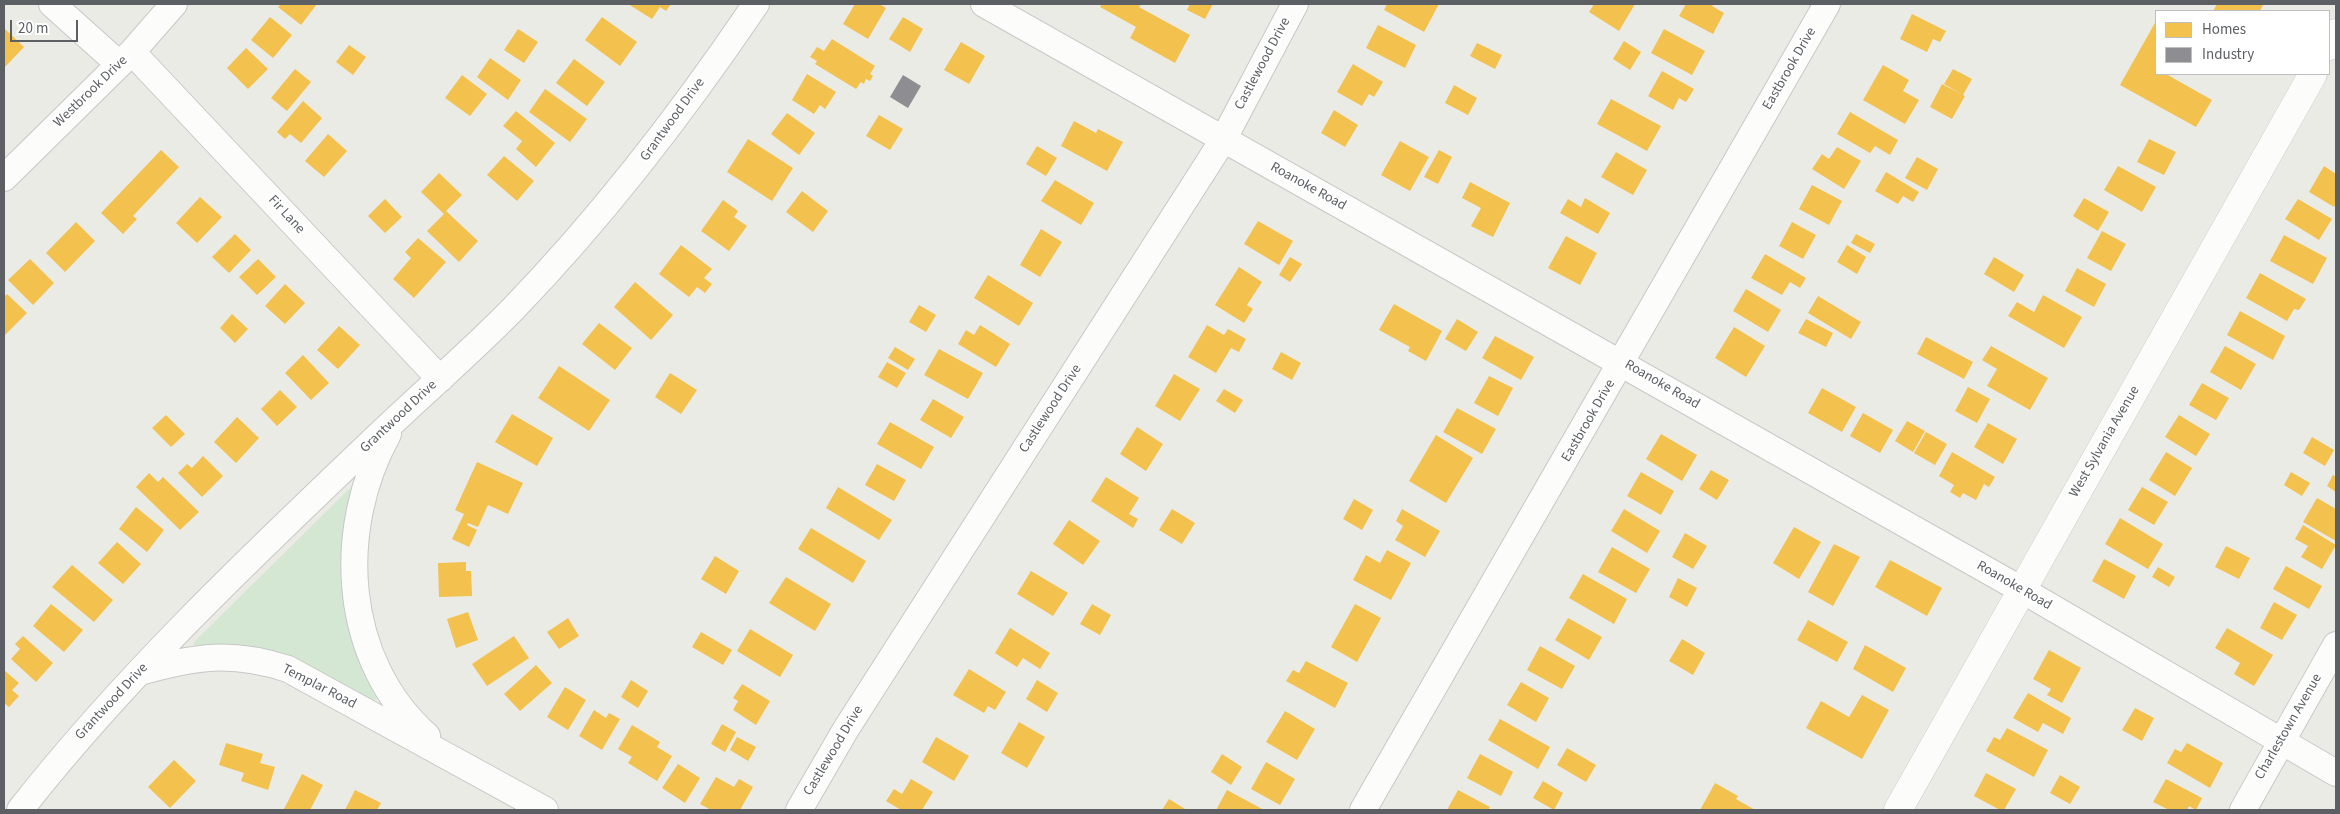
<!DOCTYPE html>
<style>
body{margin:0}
#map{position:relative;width:2340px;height:814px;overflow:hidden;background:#ebebe6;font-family:"Source Sans 3",sans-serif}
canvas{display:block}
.frame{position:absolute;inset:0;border:5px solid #5c5f63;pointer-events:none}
.legend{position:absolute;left:2155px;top:10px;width:175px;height:65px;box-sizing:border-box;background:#fff;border:1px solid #bebfc1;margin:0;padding:6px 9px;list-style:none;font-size:15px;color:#5c5f63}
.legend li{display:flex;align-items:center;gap:10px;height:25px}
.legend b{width:25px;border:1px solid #bebfc1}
.scale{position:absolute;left:10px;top:20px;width:68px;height:22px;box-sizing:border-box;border:2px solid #5c5f63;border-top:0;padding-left:6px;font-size:15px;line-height:18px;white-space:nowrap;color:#5c5f63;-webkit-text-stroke:4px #fff;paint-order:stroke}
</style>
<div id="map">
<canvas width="2340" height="814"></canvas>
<div class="frame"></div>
<ul class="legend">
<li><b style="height:14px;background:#f2c14e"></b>Homes</li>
<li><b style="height:14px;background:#8d8d92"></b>Industry</li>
</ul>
<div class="scale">20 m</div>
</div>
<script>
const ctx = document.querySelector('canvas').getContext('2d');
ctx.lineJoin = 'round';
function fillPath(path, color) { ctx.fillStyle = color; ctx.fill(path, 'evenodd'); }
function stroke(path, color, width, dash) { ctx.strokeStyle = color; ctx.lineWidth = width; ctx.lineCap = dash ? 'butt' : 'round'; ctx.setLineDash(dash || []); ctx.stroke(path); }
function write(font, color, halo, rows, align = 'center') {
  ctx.font = font + ' "Source Sans 3",sans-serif'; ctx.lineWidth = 5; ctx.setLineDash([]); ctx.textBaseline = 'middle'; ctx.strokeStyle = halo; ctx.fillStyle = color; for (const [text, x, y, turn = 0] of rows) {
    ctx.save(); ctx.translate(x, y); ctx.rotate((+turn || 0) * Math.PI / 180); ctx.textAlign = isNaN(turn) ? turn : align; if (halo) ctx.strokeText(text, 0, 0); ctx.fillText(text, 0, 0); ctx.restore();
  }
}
const green = new Path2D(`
 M357,488L380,695L372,702L198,651L193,643L349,489Z`);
const homes = new Path2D(`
 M281,4H317L301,25L278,7Z
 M628,4H671L666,11L660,7L652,19Z
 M855,4H879L886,8L868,39L843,24Z
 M1102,4H1141L1139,7L1190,35L1175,63L1130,38L1136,27L1100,7Z
 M1190,4H1213L1205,19L1187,10Z
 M1387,4H1439L1424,32L1384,10Z
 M1594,4H1635L1619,31L1589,12Z
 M1686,4H1714L1712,6L1724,13L1713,34L1679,16Z
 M2217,4H2262L2263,5L2260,11H2213Z
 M1912,14L1946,31L1940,42L1933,39L1927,52L1900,39Z
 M270,17L292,35L273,58L251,40Z
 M602,17L637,42L620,66L585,40Z
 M903,17L923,29L910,52L889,39Z
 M2156,21V74H2166L2212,100L2196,127L2120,85Z
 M1378,25L1416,45L1405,68L1366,48Z
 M4,28L24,47L4,68Z
 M518,29L538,42L524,63L504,50Z
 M1664,29L1705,51L1692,75L1651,53Z
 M832,39L875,66L870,74L873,76L870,81L866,79L864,84L861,82L856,89L815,64L817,61L810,57L817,47L824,51Z
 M1624,41L1641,52L1630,70L1613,59Z
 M961,42L985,56L969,84L944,70Z
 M1477,43L1502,55L1495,69L1470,56Z
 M349,45L366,57L353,75L336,62Z
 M246,48L268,69L248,89L227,68Z
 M490,58L521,80L508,100L477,77Z
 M574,59L605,82L587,106L556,83Z
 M1353,64L1383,82L1374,97L1369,94L1362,106L1337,92Z
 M1883,65L1909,80L1903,91L1919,100L1905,124L1863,100Z
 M295,69L311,82L287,111L271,98Z
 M1953,69L1972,79L1963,95L1944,84Z
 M1662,71L1694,89L1686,102L1679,98L1673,110L1648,96Z
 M807,74L836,92L825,109L820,105L814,114L792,100Z
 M462,75L487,94L470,116L445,98Z
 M1942,84L1965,96L1952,119L1930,107Z
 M1454,85L1477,98L1468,115L1445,103Z
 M545,89L587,119L570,142L529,112Z
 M1611,99L1661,126L1647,151L1597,124Z
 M303,101L322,118L301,143L290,134L285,139L277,132Z
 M1334,110L1358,125L1345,147L1321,133Z
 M516,111L555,143L536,167L516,149L522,141L503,126Z
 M1850,112L1898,140L1890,155L1875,146L1870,153L1837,134Z
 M787,113L815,133L799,155L771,134Z
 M879,115L903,129L890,150L866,136Z
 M1074,121L1096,133L1098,129L1123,142L1107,171L1061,146Z
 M328,134L347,151L324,177L305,161Z
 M748,139L793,168L772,201L727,172Z
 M2149,139L2176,152L2164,175L2137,162Z
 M1400,141L1429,157L1410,191L1381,175Z
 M1037,146L1057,158L1046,176L1026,164Z
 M1837,147L1861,161L1844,189L1812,169L1822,154L1829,159Z
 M161,150L179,167L133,216L137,219L123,234L101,213Z
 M1439,150L1452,157L1438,184L1424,177Z
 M1616,152L1647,170L1633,195L1601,177Z
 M504,156L534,181L517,201L487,175Z
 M1917,157L1938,169L1927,190L1905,178Z
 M2118,166L2156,187L2142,212L2104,190Z
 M2324,166L2336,174V203L2334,207L2309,192Z
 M1886,172L1919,192L1913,202L1903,196L1898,204L1875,191Z
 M439,173L462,195L446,211L478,241L459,262L427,231L444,214L421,192Z
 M1055,180L1094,203L1081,225L1041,201Z
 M1470,182L1510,203L1493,237L1471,226L1481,208L1462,198Z
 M1812,185L1842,201L1829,225L1799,209Z
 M802,191L828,211L813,232L786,212Z
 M200,197L222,217L197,243L176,223Z
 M1585,198L1610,213L1598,234L1560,213L1568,199L1581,207Z
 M2084,198L2109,212L2098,231L2073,216Z
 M385,199L402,217L385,233L368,216Z
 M2298,199L2332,219L2319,240L2285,219Z
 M723,200L738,211L734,217L747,226L729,251L701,231Z
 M1258,221L1293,241L1279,265L1244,244Z
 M76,222L95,241L65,272L46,253Z
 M1792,222L1816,235L1803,259L1779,246Z
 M1041,229L1062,242L1040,277L1020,265Z
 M2102,231L2126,244L2111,271L2087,258Z
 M235,234L251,250L229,273L212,257Z
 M1856,234L1875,244L1870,253L1851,243Z
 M2284,235L2327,258L2313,284L2270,261Z
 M1566,236L1597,253L1580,285L1548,268Z
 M418,238L446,262L414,298L393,279L411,258L405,252Z
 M681,245L712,269L704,278L712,284L705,293L697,287L689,297L659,274Z
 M1847,245L1866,257L1857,274L1837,262Z
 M1765,254L1806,278L1800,288L1790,282L1782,295L1751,278Z
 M1290,257L1302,264L1290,282L1279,275Z
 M1994,257L2024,275L2014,292L1984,274Z
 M30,259L54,283L33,305L8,280Z
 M258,259L276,277L257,295L239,277Z
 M1239,267L1262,282L1247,305L1253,309L1244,323L1215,305Z
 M2077,268L2106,284L2094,307L2065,291Z
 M2260,273L2306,299L2299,310L2294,309L2287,321L2246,298Z
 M988,275L1033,303L1019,326L974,298Z
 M635,282L673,315L651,340L614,307Z
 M285,284L305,303L285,324L265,306Z
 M1746,289L1781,310L1768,332L1733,311Z
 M7,294L27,313L4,336V297Z
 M2043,295L2082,317L2064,348L2008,316L2017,302L2034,312Z
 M1818,296L1861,322L1851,339L1808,313Z
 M1394,304L1442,331L1426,361L1408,351L1410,347L1379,330Z
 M919,305L936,315L926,332L909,322Z
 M2240,311L2285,336L2273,360L2227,335Z
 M232,314L248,329L235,343L220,328Z
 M1457,319L1478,332L1466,351L1445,339Z
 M1806,319L1833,333L1826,347L1798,333Z
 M599,323L632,348L615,370L582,344Z
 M980,325L1010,344L996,367L958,344L966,330L974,335Z
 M1207,325L1224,335L1228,329L1246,339L1239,352L1231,348L1216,373L1188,357Z
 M339,326L360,345L338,369L317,350Z
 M1734,327L1765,346L1746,377L1715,358Z
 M1495,336L1534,357L1521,380L1482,358Z
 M1926,337L1973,362L1964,379L1917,354Z
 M1991,346L2048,378L2030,410L1987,386L1997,369L1982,360Z
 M2225,346L2256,364L2241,390L2210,372Z
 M895,347L915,359L908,370L888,358Z
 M939,349L983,373L968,399L924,375Z
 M1281,352L1301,363L1292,380L1272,369Z
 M303,355L329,383L311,400L285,373Z
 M887,362L906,373L897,388L878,377Z
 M559,366L610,400L589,431L538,398Z
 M670,373L697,390L681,414L655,397Z
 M1174,374L1200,389L1180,421L1155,406Z
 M1489,376L1513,388L1498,416L1474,403Z
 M2202,383L2229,398L2216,420L2189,405Z
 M1968,387L1990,399L1977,423L1955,411Z
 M1822,388L1856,407L1842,432L1808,413Z
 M1224,389L1243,400L1235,413L1216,401Z
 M280,390L297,407L277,426L261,409Z
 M933,399L964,417L951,438L920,420Z
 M1457,408L1496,429L1482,454L1443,432Z
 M1863,413L1893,430L1880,453L1850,436Z
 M512,414L553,438L537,466L495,442Z
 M166,415L185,434L171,447L152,428Z
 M2179,415L2210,434L2196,456L2165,437Z
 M237,417L259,438L236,463L214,442Z
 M1907,421L1925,431L1913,452L1895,441Z
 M890,422L934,447L921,469L877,444Z
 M1988,423L2017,439L2003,464L1974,447Z
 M1137,427L1163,444L1146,471L1120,454Z
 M1926,432L1947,444L1935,465L1914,453Z
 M1661,434L1697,455L1682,481L1646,459Z
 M1436,435L1473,458L1446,503L1409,481Z
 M2312,437L2334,450L2325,466L2303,453Z
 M1952,452L1995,477L1989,487L1984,484L1976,500L1963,493L1960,498L1950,492L1954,485L1939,476Z
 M2166,452L2192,468L2175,496L2149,480Z
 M203,456L223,476L202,497L178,473L187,464L192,468Z
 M477,462L523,483L508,514L488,505L478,527L468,523L467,525L477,530L469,547L452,539L464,514L455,510Z
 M877,464L906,480L894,501L865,485Z
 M1711,470L1729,480L1717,500L1699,489Z
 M1641,472L1674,491L1661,515L1627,496Z
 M2291,472L2310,483L2302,496L2284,485Z
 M149,473L158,482L163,477L199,512L180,530L136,487Z
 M2333,475L2336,477V492L2327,486Z
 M1106,477L1139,498L1129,514L1138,519L1133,528L1091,501Z
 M838,487L892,520L879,540L826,508Z
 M2142,487L2168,502L2154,525L2128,510Z
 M2317,498L2336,509V541L2303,522Z
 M1354,499L1373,510L1362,530L1343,519Z
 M136,507L164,530L147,552L119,529Z
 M1172,509L1195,523L1182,544L1159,530Z
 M1402,509L1440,531L1425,557L1395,540L1403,526L1396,521Z
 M1624,509L1660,531L1647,553L1611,531Z
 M2120,518L2163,544L2148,569L2105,544Z
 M1069,520L1100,541L1083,565L1053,544Z
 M2303,525L2336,545L2322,569L2301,557L2308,546L2295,539Z
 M1794,527L1821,542L1799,579L1773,563Z
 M811,528L866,561L853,583L798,549Z
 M1685,533L1707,546L1693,569L1672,557Z
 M117,542L141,564L123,584L98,563Z
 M1834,544L1860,557L1833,606L1808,592Z
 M2226,546L2250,558L2239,579L2215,567Z
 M1612,547L1650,569L1636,593L1598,572Z
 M1387,550L1411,563L1391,600L1353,580L1366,555L1380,563Z
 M715,556L739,571L726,594L701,579Z
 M2104,559L2136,576L2124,599L2092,581Z
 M1890,560L1942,588L1927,616L1875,587Z
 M466,562V571H471L472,596L439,597L438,563Z
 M72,565L113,600L94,622L52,587Z
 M2286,566L2322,586L2309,609L2273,589Z
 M2158,567L2175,577L2169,587L2152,577Z
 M1031,571L1068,593L1053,616L1017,594Z
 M1583,574L1627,599L1614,624L1569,598Z
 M786,577L831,604L815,631L769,603Z
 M1678,578L1697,588L1687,607L1669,597Z
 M2274,602L2297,615L2282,640L2260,628Z
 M51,604L83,630L64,652L33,626Z
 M1092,604L1111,615L1100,635L1080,624Z
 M1355,604L1381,618L1357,662L1331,647Z
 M468,612L478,640L456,648L447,619Z
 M568,618L579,636L559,649L547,632Z
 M1568,618L1602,637L1589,660L1555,640Z
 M1808,620L1848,642L1837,662L1797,640Z
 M1010,628L1050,653L1040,669L1023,658L1017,667L995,653Z
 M2227,628L2273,655L2254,686L2234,674L2240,663L2215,648Z
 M750,629L793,655L780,677L737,651Z
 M701,632L732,650L723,665L692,647Z
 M23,636L53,663L36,682L11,659L20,649L15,644Z
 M514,636L529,658L487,686L472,664Z
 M1682,639L1705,653L1693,675L1669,661Z
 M1865,645L1906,668L1893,692L1853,669Z
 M1540,646L1575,666L1562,689L1527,670Z
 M2049,650L2081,668L2062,703L2047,695L2051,689L2033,679Z
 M1306,661L1348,683L1335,708L1286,681L1293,670L1299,673Z
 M536,665L552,683L520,711L504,694Z
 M969,669L1006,692L995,710L988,706L984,713L953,695Z
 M4,670L19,683L12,690L19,696L9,707L4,703Z
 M631,680L648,691L638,708L621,697Z
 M1037,680L1058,693L1047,712L1026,699Z
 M1521,682L1549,698L1536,722L1507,705Z
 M742,684L770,701L756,725L733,710L738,701L733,698Z
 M565,687L586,700L568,730L547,717Z
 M2028,693L2071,718L2063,734L2043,723L2038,732L2013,718Z
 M1862,695L1889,710L1862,759L1806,728L1821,701L1849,717Z
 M2135,708L2154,718L2142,741L2122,730Z
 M594,710L606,718L609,713L620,719L602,750L579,736Z
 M1285,711L1315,729L1297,760L1266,742Z
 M1500,719L1550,747L1538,769L1488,740Z
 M1019,722L1045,737L1027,768L1001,753Z
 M722,724L736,732L725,752L711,744Z
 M632,725L660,742L657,747L672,756L657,781L628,763L632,757L618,749Z
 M2007,728L2048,750L2034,777L1986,751L1994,737L2000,740Z
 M737,737L756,747L748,761L730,750Z
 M936,737L969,756L954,781L922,762Z
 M226,743L263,754L260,763L275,767L268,790L241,781L244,773L219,765Z
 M2187,743L2223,763L2210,788L2167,763L2175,749L2181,752Z
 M1567,748L1596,765L1586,782L1557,765Z
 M1222,754L1242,767L1231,785L1211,772Z
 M1480,754L1513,772L1501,796L1467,778Z
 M174,760L196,781L170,808L148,787Z
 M1266,762L1295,779L1280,805L1251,789Z
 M678,764L700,778L685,803L662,788Z
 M1986,773L2016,789L2004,810H2000L1974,796Z
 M302,774L323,785L310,810H286L284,809Z
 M2060,775L2080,787L2070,804L2050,793Z
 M716,777L734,787L739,779L753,787L740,810H711L700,804Z
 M911,779L933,792L922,810H901L886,801L894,789L902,794Z
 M2166,779L2202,798L2196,810L2189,806L2187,810H2169L2153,802Z
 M1543,781L1563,793L1554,810L1533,798Z
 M1715,783L1738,796L1736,799L1755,810H1700Z
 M355,790L381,803L377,810H345Z
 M1227,790L1264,810H1216Z
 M1458,790L1490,807L1488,810H1447Z
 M1169,799L1185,809L1184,810H1162Z`);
const industry = new Path2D(`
 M903,75L921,86L908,108L890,97Z`);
const street = new Path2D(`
 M52,4L119,64
 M984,4L2022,590L2336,773
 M132,52L440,379
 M4,178L132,52L174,4
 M388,434C335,530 342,660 427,736
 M140,672C196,656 232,651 288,669L545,810
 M20,810C125,676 253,555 377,437C422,394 470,353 513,309C604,215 683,112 756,4
 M799,810L846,729L1223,140L1295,4
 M1363,810L1827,4
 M2243,810L2336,645`);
const secondary = new Path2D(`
 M2329,46L2336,33
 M1898,810L2313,74`);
const streetNames = [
 ["Castlewood Drive",1263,64,-62],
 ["Eastbrook Drive",1790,69,-60],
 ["Westbrook Drive",91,92,-44],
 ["Grantwood Drive",673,120,-54],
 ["Roanoke Road",1308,187,29],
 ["Fir Lane",286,215,47],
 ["Roanoke Road",1662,385,30],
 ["Castlewood Drive",1051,409,-57],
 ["Grantwood Drive",399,417,-43],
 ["Eastbrook Drive",1589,421,-60],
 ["West Sylvania Avenue",2105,442,-60],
 ["Roanoke Road",2014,586,30],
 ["Templar Road",319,687,27],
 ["Grantwood Drive",112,702,-47],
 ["Charlestown Avenue",2289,727,-60],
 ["Castlewood Drive",834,751,-59]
];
fillPath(green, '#d4e7d3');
fillPath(homes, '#f2c14e');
fillPath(industry, '#8d8d92');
stroke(street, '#c7c7c7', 28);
stroke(secondary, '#c6c7c7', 29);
stroke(street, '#fcfcfb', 26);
stroke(secondary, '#fcfcfb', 28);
write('14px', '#5c5f63', '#fff', streetNames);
</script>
